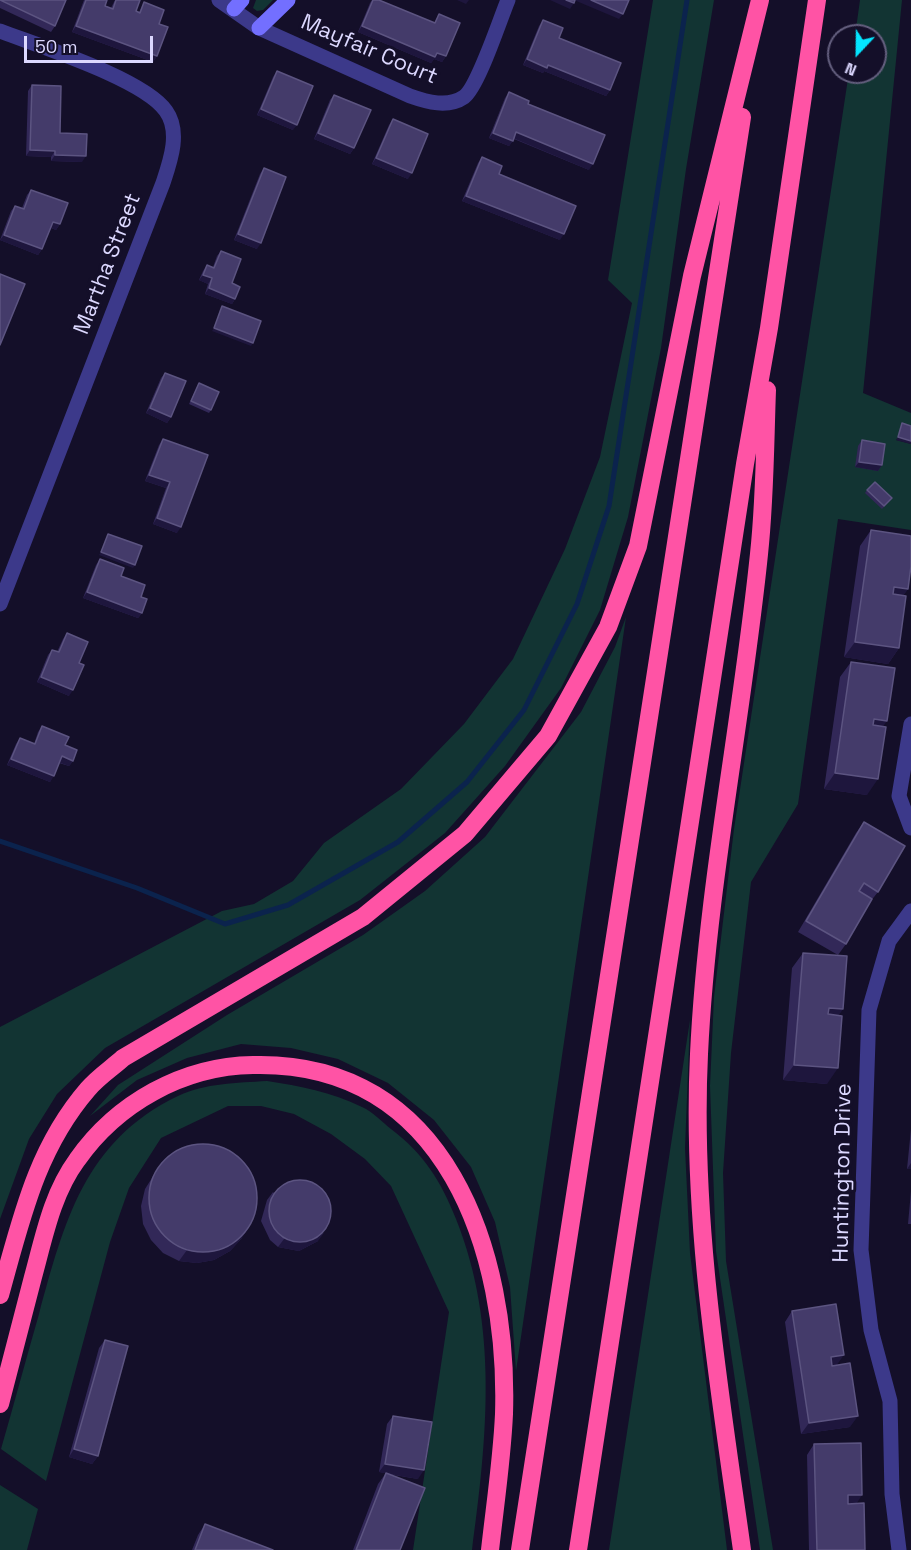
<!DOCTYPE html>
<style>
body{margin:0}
#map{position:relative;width:911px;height:1550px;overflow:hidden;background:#140f29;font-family:"Space Grotesk",sans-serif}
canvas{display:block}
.north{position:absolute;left:827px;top:24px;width:60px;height:60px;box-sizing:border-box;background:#140f29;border:2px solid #645f7f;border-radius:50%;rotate:202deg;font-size:16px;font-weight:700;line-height:24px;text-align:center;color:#dcd8ff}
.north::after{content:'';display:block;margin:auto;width:21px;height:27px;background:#04e5ff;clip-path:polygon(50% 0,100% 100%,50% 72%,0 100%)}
.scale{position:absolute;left:24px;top:36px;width:129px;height:27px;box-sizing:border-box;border:3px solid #dcd8ff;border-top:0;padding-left:8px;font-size:18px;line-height:21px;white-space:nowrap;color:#dcd8ff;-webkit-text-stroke:4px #140f29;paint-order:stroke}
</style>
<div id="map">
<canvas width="911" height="1550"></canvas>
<div class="north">N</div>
<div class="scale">50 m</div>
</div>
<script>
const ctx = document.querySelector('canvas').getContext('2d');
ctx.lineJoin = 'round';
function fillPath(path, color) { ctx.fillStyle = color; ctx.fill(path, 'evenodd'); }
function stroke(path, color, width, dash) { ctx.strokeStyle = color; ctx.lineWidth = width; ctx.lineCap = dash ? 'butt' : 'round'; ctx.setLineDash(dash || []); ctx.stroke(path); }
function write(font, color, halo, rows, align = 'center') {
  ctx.font = font + ' "Space Grotesk",sans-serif'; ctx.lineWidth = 6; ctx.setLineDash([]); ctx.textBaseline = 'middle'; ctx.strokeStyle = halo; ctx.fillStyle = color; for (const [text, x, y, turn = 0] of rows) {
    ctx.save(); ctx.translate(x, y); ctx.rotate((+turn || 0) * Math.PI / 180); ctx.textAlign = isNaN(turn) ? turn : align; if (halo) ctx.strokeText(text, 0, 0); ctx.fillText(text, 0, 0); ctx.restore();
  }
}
const green = new Path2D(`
 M256,0H273L263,10L257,11L253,8Z
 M653,0H714L686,169L661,348L628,517L600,610L561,688L505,766L445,833L360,900L105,1048L57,1094L29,1139L0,1219V1027L222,911L254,904L293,881L324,843L401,789L464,724L513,659L565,549L600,457L632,303L608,280Z
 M860,0H902L863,393L911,413V429L896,440L911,444V530L838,519L798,804L751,882L731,1053L723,1173L726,1261L773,1550H760L716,1251L710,1086L714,997L734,829L849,72H875V36H855Z
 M626,617L516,1371L510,1287L495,1222L471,1167L434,1120L388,1083L338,1059L291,1048L241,1044L187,1058L137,1080L90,1116L118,1085L227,1015L363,935L425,891L485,837L581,712L615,647Z
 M690,1020L685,1148L690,1253L727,1550H609Z
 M267,1081C300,1086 331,1092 362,1107C373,1112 382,1122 391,1129C424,1154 441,1181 456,1219C499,1326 487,1439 472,1550H413L449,1312L391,1186L365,1159L331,1134L294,1114L261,1106H228L161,1138L129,1188L110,1242L46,1481L1,1449C14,1404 26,1359 39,1314C64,1223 84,1141 178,1096C205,1083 237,1083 267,1081Z
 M0,1485L38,1509L27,1550H0Z`);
const stream = new Path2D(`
 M0,841L137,888L225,924L288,905L398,842L467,782L524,710L577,604L609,506L687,0`);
const street = new Path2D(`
 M219,0L259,28L410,96C427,102 448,108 464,97C478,87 500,19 508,0
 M0,31C39,46 144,79 166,111C181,132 170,162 163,183L0,604
 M911,724L899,796L911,828
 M899,1550L892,1494L890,1401L871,1330L861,1250L869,1010L889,941L911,911`);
const secondary = new Path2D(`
 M234,9L242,0
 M259,28L288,0`);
const highway = new Path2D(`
 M0,1295C21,1220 36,1149 88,1089C98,1077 112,1068 123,1058L363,917L465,834L548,736L608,627L638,546L692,276L760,0
 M0,1404C11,1362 22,1320 33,1277C44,1237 52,1194 77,1160C117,1103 183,1066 253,1065C447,1060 509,1253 504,1414C502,1459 495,1505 490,1550
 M520,1550L742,117
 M578,1550L745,464L769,328L817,0
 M742,1550C719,1386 691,1221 699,1054C707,886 742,721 759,554C765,499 765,444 767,390`);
const wall = new Path2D(`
 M0,0L55,26L51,32L0,8Z
 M84,0H107L105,6L111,8L115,0H140L136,11L139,12L144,2L159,24L157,56L153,62L72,32Z
 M372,0H379L434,23L439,14L446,56L442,62L434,59L431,63L358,32L370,3Z
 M543,20L559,38L610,90L606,96L544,71L543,73L523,65L539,26Z
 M277,71L293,130L257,115L273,77Z
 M32,85L60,133L82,162L51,161V157L26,156L28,91Z
 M509,92L528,104L589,170L514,139L509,146L489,138L505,98Z
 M334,95L354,148L350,154L314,139L330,100Z
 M393,119L408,179L372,164L389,125Z
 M482,157L499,174L560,240L462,201L478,163Z
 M264,168L257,249L234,240L260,174Z
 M31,190L60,224L56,230L51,228L42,249L38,255L0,240L11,211L15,206L22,208L27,195Z
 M221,251L232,283L235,299L232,304L205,294L208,284L199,280L203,271L207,265L213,267L217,256Z
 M165,373L171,417L167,423L146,413L161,378Z
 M199,383L211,410L209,413L189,404Z
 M163,439L177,533L153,524L166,488L145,481L159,445Z
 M862,440L882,465L878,471L855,467L858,446Z
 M867,490L892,498L882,509L865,493Z
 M871,530L908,589L903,595L899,648L888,664L844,657L860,546Z
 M100,559L121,576L141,597L142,613L138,618L83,598L96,565Z
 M67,633L69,696L37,682L48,655L52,650L57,652L63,639Z
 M851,662L883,727L867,795L824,789L840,677Z
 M42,726L65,745L73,761L69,766L59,763L50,782L7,765L16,744L20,738L34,744L38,732Z
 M864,822L878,892L870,902L846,944L838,955L798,932L856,833Z
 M803,953L843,1009L838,1015L827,1084L783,1080L792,968Z
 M911,1129V1169H907Z
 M162,1162L242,1238L230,1251L214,1260L197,1263L179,1261L163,1253L151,1240L143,1224L141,1206L145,1189Z
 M911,1191V1224H908Z
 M273,1192L318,1241L299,1251L278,1247L270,1240L261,1221L267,1200Z
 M792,1311L837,1365L850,1427L801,1434L785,1322Z
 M105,1340L98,1456L92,1464L69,1457L99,1348Z
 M393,1416L418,1479L388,1474L400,1550H353L378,1484L386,1473L379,1472L387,1424Z
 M814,1444L856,1504L865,1550H809L807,1455Z
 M205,1524L273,1550H192L198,1535Z`);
const shadedWall = new Path2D(`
 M457,0H469L466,4Z
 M550,0H566L574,3L570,9Z
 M574,0H591L623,14L619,19Z
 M76,26L157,56L153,62L72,32Z
 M362,26L446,56L442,62L434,59L431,63L358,32Z
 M527,59L548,65L610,90L606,96L544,71L543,73L523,65Z
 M261,109L297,125L293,130L257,115Z
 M516,132L593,164L589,170L513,138Z
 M318,133L354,148L350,154L314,139Z
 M493,133L513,141L509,146L489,138Z
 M30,150L55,151L51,157L26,156Z
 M55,155L86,156L82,162L51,161Z
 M376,158L412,173L408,179L372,164Z
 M466,196L564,234L560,240L462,201Z
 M53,222L60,224L56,230L49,227Z
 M238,234L261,243L257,249L234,240Z
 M4,235L42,249L38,255L0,240Z
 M203,275L212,278L208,284L199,280Z
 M209,288L235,299L232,304L205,294Z
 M214,328L253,343L251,346L212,331Z
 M150,408L171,417L167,423L146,413Z
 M898,437L911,441V444L896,440Z
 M859,462L882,465L878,471L855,467Z
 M149,475L170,482L166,488L145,481Z
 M157,518L181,527L177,533L153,524Z
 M101,552L135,565L133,568L99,555Z
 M894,587L908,589L897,605L883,603Z
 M87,592L142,613L138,618L83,598Z
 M855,642L899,648L888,664L844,657Z
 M41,677L73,690L69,696L37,682Z
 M874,719L887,721L876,736L863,734Z
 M62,756L73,761L69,766L58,762Z
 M11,759L54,776L50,782L7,765Z
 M835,773L878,779L867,795L824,789Z
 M829,1008L843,1009L832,1025L818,1024Z
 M794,1065L838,1068L827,1084L783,1080Z
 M911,1163V1169H907Z
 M249,1227L242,1238L230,1251L214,1260L197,1263L179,1261L187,1250Z
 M324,1233L318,1241L299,1251L278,1247L284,1239Z
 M844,1355L836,1366L823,1368L831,1357Z
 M858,1416L850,1427L801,1434L809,1423Z
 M74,1449L98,1456L92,1464L69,1457Z
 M385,1464L424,1470L418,1479L379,1472Z
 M848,1495H862L855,1506H840Z`);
const building = new Path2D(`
 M0,0H66L55,26Z
 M86,0H107L105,6L113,9L116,0H140L136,11L140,13L144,2L164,10L159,24L168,27L157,56L76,26Z
 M373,0H379L435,23L439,14L460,23L446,56L437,53L435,57L362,26Z
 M566,0H575L574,3Z
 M591,0H629L623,14Z
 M543,20L563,28L559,38L621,63L610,90L548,65L547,68L527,59Z
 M277,71L313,86L297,125L261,109Z
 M32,85L61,86L60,133L87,134L86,156L55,155V151L30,150Z
 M509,92L529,101L528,104L605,135L593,164L516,132L513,141L493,133Z
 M334,95L371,110L354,148L318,133Z
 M393,119L428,134L412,173L376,158Z
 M482,157L502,166L499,174L576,206L564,234L466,196Z
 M264,168L286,177L261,243L238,234Z
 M31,190L68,203L60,224L53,222L42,249L4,235L15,206L24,209Z
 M221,251L241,259L232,283L240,287L235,299L209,288L212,278L203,275L207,265L214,268Z
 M0,274L25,284L0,345Z
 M222,306L261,321L253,343L214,328Z
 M165,373L186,381L171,417L150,408Z
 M199,383L219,392L211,410L191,401Z
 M902,423L911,426V441L898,437Z
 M163,439L208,455L181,527L157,518L170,482L149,475Z
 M862,440L885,444L882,465L859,462Z
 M875,482L892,498L884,506L867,490Z
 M871,530L911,536V566L908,589L894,587L893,594L906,596L899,648L855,642Z
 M108,534L142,546L135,565L101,552Z
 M100,559L124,568L121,576L145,585L141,597L147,599L142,613L87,592Z
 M67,633L88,642L79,663L84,665L73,690L41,677L52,650L59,652Z
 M851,662L895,668L887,721L874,719L873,725L886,727L878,779L835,773Z
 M42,726L69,737L65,745L77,750L73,761L62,756L54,776L11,759L20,738L35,744Z
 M864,822L905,846L878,892L864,883L859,891L872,899L846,944L806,921Z
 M803,953L847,956L843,1009L829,1008L828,1014L842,1016L838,1068L794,1065Z
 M149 1198a54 54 0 1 1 108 0a54 54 0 1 1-108 0Z
 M269 1211a31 31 0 1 1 62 0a31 31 0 1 1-62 0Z
 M836,1304L844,1355L831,1357L832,1366L850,1363L858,1416L809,1423L792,1311Z
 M105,1340L128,1346L98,1456L74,1449Z
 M393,1416L432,1422L424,1470L385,1464Z
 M861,1443L862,1495H848V1504L864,1503L865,1550H817L814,1444Z
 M386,1473L425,1488L400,1550H356Z
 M205,1524L273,1550H195Z`);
const streetNames = [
 ["Mayfair Court",369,50,23],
 ["Martha Street",108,264,-69],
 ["Huntington Drive",843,1173,-89]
];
fillPath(green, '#123433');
stroke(stream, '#0b234d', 5);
stroke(street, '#3c398a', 15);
stroke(secondary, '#736fff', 15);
stroke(highway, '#ff53a5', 18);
fillPath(wall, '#322858');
fillPath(shadedWall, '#1e163d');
fillPath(building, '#443b6a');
stroke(building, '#5c5481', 1.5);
write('22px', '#dcd8ff', '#140f29', streetNames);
</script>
